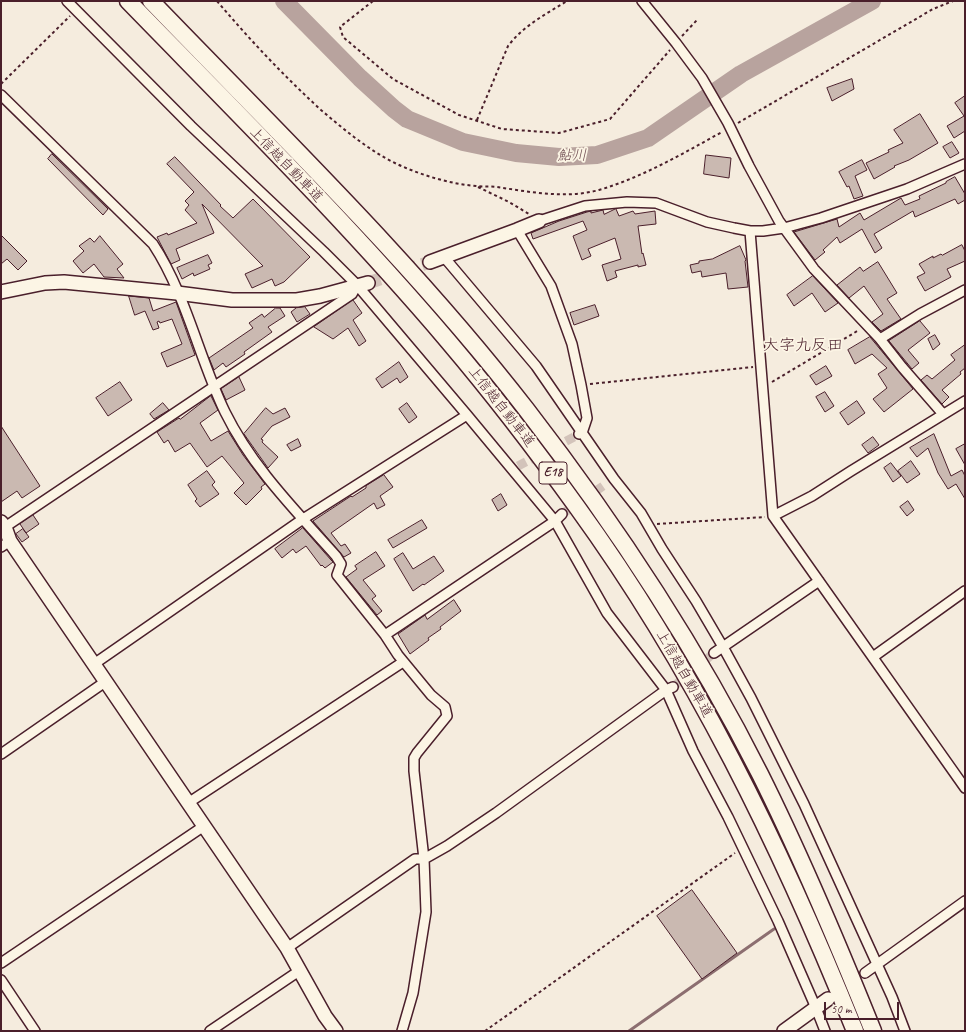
<!DOCTYPE html>
<meta charset="utf-8">
<style>
body{margin:0}
#map{position:relative;width:966px;height:1032px;overflow:hidden;background:#f5ecde;font-family:Caveat,sans-serif}
canvas{display:block}
.frame{position:absolute;inset:0;border:2px solid #4a1f2b;pointer-events:none}
.scale{position:absolute;left:824px;top:1002px;width:75px;height:18px;box-sizing:border-box;border:2px solid #4a1f2b;border-top:0;padding-left:5px;font-size:12px;line-height:14px;white-space:nowrap;color:#4a1f2b;-webkit-text-stroke:3px #fcf5e5;paint-order:stroke}
</style>
<div id="map">
<canvas width="966" height="1032"></canvas>
<div class="frame"></div>
<div class="scale">50 m</div>
</div>
<script>
const ctx = document.querySelector('canvas').getContext('2d');
ctx.lineJoin = 'round';
function stroke(path, color, width, dash) { ctx.strokeStyle = color; ctx.lineWidth = width; ctx.lineCap = dash ? 'butt' : 'round'; ctx.setLineDash(dash || []); ctx.stroke(path); }
function fillPath(path, color) { ctx.fillStyle = color; ctx.fill(path, 'evenodd'); }
function write(font, color, halo, rows, align = 'center') {
  ctx.font = font + ' Caveat,"Klee One",sans-serif'; ctx.lineWidth = 3.5; ctx.setLineDash([]); ctx.textBaseline = 'middle'; ctx.strokeStyle = halo; ctx.fillStyle = color; for (const [text, x, y, turn = 0] of rows) {
    ctx.save(); ctx.translate(x, y); ctx.rotate((+turn || 0) * Math.PI / 180); ctx.textAlign = isNaN(turn) ? turn : align; if (halo) ctx.strokeText(text, 0, 0); ctx.fillText(text, 0, 0); ctx.restore();
  }
}
const stream = new Path2D(`
 M629,1031L774,929`);
const river = new Path2D(`
 M284,1L360,78L394,109L407,119L463,142L516,153L559,157L597,155L648,138L741,74L872,1`);
const building = new Path2D(`
 M852,79L854,89L832,101L827,88Z
 M965,96V131L954,138L947,126L964,116L955,103Z
 M920,114L938,143L909,160L894,166L895,167L874,179L866,163L889,152L888,150L903,143L894,130Z
 M952,142L959,153L950,158L943,147Z
 M52,154L108,209L103,215L48,159Z
 M706,155L731,158L729,178L704,174Z
 M175,157L221,205L220,206L233,218L253,199L310,257L284,282L275,286L272,279L252,288L245,274L263,266L202,204L214,233L176,249L180,260L171,264L157,237L167,233L168,235L197,223L185,210L189,205L185,201L194,192L167,164Z
 M862,160L867,170L855,176L863,196L854,199L849,186L847,187L839,172Z
 M955,177L965,194V200L958,204L955,199L915,217L913,211L874,234L882,248L875,253L862,229L840,243L837,237L823,250L825,252L815,260L794,232L837,219L839,227L860,213L864,220L901,198L905,205L920,199L919,196L946,183V182Z
 M616,209L619,216L633,211L635,214L655,211L656,224L638,226L642,254L643,253L646,265L638,267V265L615,271L617,277L607,281L602,265L621,259L615,238L588,249L591,256L582,260L573,236L587,230L583,221L533,239L531,233L559,221L587,212L591,211V213L603,210L604,214Z
 M1,235L27,261L18,270L7,259L1,264Z
 M100,236L123,264L117,269L124,278L104,277L94,264L83,273L73,261L84,251L79,246L90,238L94,242Z
 M962,245L965,251V261L947,269L951,277L925,291L917,277L925,273L919,264L933,256V258L941,254L942,255Z
 M740,246L746,260L745,261L748,287L728,289L726,273L702,277L701,271L692,273L690,265L699,263V261L712,259Z
 M208,255L212,263L208,265L210,269L194,276L193,273L182,279L177,268Z
 M878,262L897,293L887,299L901,319L881,331L872,322L883,314L864,286L849,298L837,285L860,267L863,271Z
 M813,276L838,303L825,312L812,293L794,306L787,295Z
 M129,296L149,298L153,311L176,302L195,355L167,367L161,353L182,344L172,319L160,323L159,321L157,322L159,328L153,330L145,311L135,315Z
 M353,300L362,313L353,320L366,341L359,346L348,328L333,339L314,327Z
 M595,305L599,316L574,325L570,313Z
 M305,307L310,314L297,322L291,312L296,308Z
 M276,308H280L285,316L268,327L272,332L244,352L245,354L226,367L223,363L214,370L209,358L253,328L249,323L262,314L264,317Z
 M920,321L930,333L908,350L919,363L912,369L889,341Z
 M935,335L940,344L933,350L928,339Z
 M870,337L913,389L884,412L873,399L887,388L878,374L887,368L872,354L855,364L848,350Z
 M965,345V368L960,372L961,374L942,390L949,397L942,404L921,380L927,375L932,379L955,360L951,355Z
 M399,362L408,377L400,383L397,378L382,388L376,379Z
 M826,366L832,376L816,385L810,376Z
 M239,377L245,390L226,400L221,389Z
 M120,382L132,400L108,416L96,398Z
 M825,392L834,406L825,412L816,397Z
 M211,396L218,410L200,423L211,441L228,431L243,455L265,484L261,487L262,489L246,505L234,493L244,483L222,456L207,467L190,443L175,452L168,440L164,443L157,432L179,418L180,419Z
 M857,401L865,413L848,425L840,413Z
 M163,403L169,410L154,419L150,414Z
 M407,403L417,417L409,423L399,409Z
 M266,408L273,414L285,408L290,417L272,426L261,439L263,440L262,442L278,457L268,468L244,434Z
 M1,426L40,486L22,498L17,491L1,502Z
 M934,434L951,476L962,470L965,476V499L956,484L948,489L938,473L928,448L917,457L910,448Z
 M873,437L879,445L868,453L862,445Z
 M298,439L301,446L291,451L287,445Z
 M965,444V465L956,449Z
 M911,461L920,474L907,483L898,471Z
 M891,463L901,476L893,482L884,468Z
 M207,471L215,482L212,485L219,494L200,507L195,501L197,499L188,485Z
 M384,475L393,487L380,496L385,505L377,509L374,503L331,533L341,546L345,544L351,553L344,557L313,521L351,496L352,497L366,488V486Z
 M501,494L507,505L498,511L492,500Z
 M908,501L914,510L907,516L900,507Z
 M33,515L39,524L26,533L20,524Z
 M422,520L427,528L393,548L388,540Z
 M303,528L331,560L333,562L325,568L322,565L321,566L306,546L296,553L293,549L282,558L275,549Z
 M23,529L29,537L22,542L16,534Z
 M376,552L385,566L363,580L376,596L372,599L382,611L377,615L346,577L357,569L355,566Z
 M403,553L413,569L434,556L444,571L424,585L423,584L413,591L394,559Z
 M454,600L461,611L440,627L441,629L428,638L429,640L410,654L398,634L425,615L427,619Z
 M692,890L737,953L702,979L657,916Z`);
const streetTunnel = new Path2D(`
 M518,466L578,435
 M562,514L606,484
 M673,687L714,653`);
const secondaryTunnel = new Path2D(`
 M368,283L430,262`);
const path = new Path2D(`
 M217,1C249,39 284,76 321,110C347,132 374,155 406,168C428,177 452,184 476,186C483,187 490,186 497,187C530,192 566,199 599,190C643,177 682,154 722,132
 M373,1L340,27L343,37L393,79L459,115L502,129L559,133L610,119L670,50
 M682,36L697,20
 M1,84L70,16
 M477,120L508,46C523,26 546,14 567,1
 M738,123L933,9L953,1
 M478,187L509,202L529,214
 M772,382L859,330
 M590,384L753,367
 M657,524L765,517
 M485,1031L735,853`);
const street = new Path2D(`
 M67,1L191,126L324,252L357,285L467,415L555,521L607,613L666,690L693,751L728,817L778,921L816,1008L825,1031
 M642,1L676,43L702,78L728,123L749,166L779,221L814,269L880,339L902,367L943,414
 M1,95L153,244C186,294 199,358 225,412C252,467 296,511 336,556L341,564L337,575L385,635L398,655L431,695L445,707L447,716L417,753L414,758V771L424,859L426,912L413,993L402,1031
 M539,221L585,206L627,202L656,203L707,222L734,228L750,231H763L784,228L821,218L907,189L965,164
 M517,230L551,286L572,344L581,385L587,418L582,433L579,434
 M750,231L773,516L965,788
 M444,257L536,366L614,479L641,513L662,549L696,601L723,647L751,698L804,804L892,997L905,1031
 M880,339L920,314L965,290
 M773,516L812,496L851,471L965,401
 M5,527L352,294L357,285
 M1,547L10,541
 M385,635L555,521L562,514
 M714,653L819,581
 M873,657L965,591
 M94,664L303,519L467,415
 M1,754L105,682
 M188,803L403,662
 M287,948L415,859H424L447,846L496,813L666,690L673,687
 M1,963L204,826
 M865,973L965,901
 M1,980L35,1031
 M210,1031L299,971`);
const secondary = new Path2D(`
 M430,262L517,230L539,221
 M1,292L45,283L64,282L177,293L232,300H297L320,296L368,283
 M1,522L5,527L10,541L287,948L325,1016L336,1031
 M784,1031L828,999`);
const highway = new Path2D(`
 M128,1C236,112 347,222 448,341C493,394 536,450 577,507C694,668 781,847 855,1031
 M151,1C279,134 413,263 526,409C615,524 695,645 760,774C802,858 838,944 873,1031`);
const shields = [
 [553,473,28]
];
const shieldNames = [
 ["E18",553,473]
];
const streetNames = [
 ["上信越自動車道",286,165,46],
 ["上信越自動車道",501,407,52],
 ["上信越自動車道",684,674,60]
];
const waterNames = [
 ["鮎川",572,156,-1]
];
const quarterNames = [
 ["大字九反田",803,346]
];
stroke(stream, '#8c6e70', 3);
stroke(river, '#b8a39e', 18);
fillPath(building, '#cab9b1');
stroke(building, '#4a1f2b', 1);
stroke(streetTunnel, '#d3c3ba', 9, [9, 4.5]);
stroke(secondaryTunnel, '#d3c3ba', 13, [13, 6]);
stroke(street, '#4a1f2b', 12);
stroke(secondary, '#4a1f2b', 16);
stroke(highway, '#4a1f2b', 19);
stroke(path, '#4a1f2b', 2, [3, 3]);
stroke(street, '#fcf5e5', 9);
stroke(secondary, '#fcf5e5', 13);
stroke(highway, '#fcf5e5', 16);
for (const [x, y, w] of shields) { const box = new Path2D(); box.roundRect(x - w / 2, y - 11, w, 22, 3); ctx.fillStyle = '#fcf5e5'; ctx.fill(box); stroke(box, '#4a1f2b', 1); }
write('bold 13px', '#4a1f2b', null, shieldNames);
write('14px', '#4a1f2b', '#fcf5e5', streetNames);
write('italic 15px', '#704d53', '#fcf5e5', waterNames);
write('16px', '#4a1f2b', '#fcf5e5', quarterNames);
</script>
